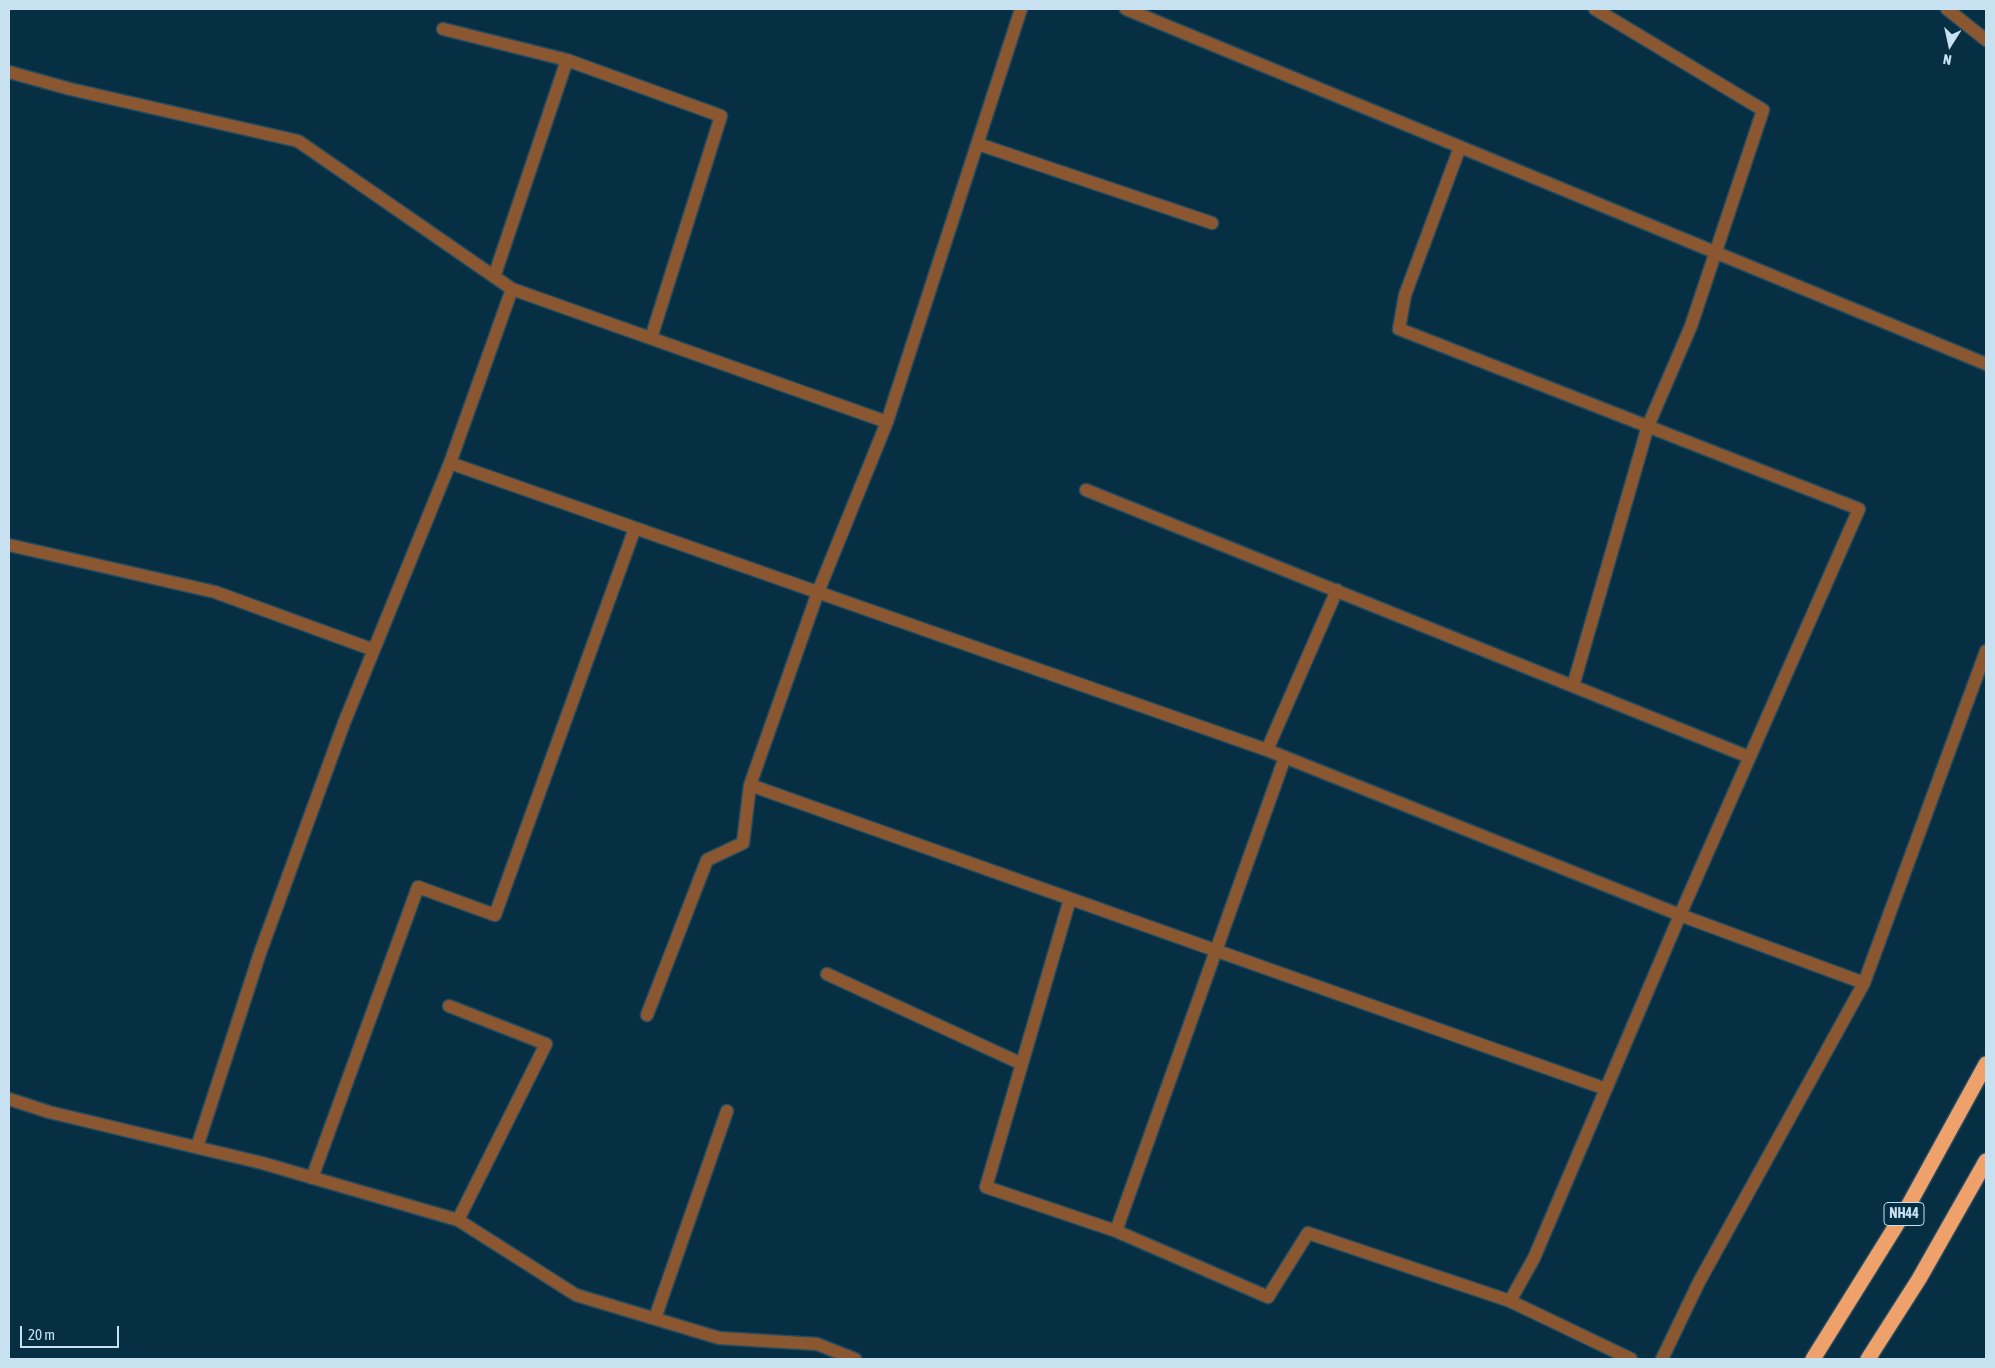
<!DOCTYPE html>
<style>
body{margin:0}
#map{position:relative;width:1995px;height:1368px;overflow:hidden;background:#062f43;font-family:"Asap Condensed",sans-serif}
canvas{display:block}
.frame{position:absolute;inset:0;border:10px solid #c7e1f1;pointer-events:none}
.north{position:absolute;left:1925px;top:20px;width:50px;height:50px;-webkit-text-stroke:4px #062f43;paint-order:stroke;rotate:190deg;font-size:14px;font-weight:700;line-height:20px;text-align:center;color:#c7e1f1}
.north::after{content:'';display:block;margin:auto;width:18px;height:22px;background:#c7e1f1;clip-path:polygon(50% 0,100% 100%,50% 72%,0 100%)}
.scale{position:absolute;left:20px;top:1326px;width:99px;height:22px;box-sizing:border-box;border:2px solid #c7e1f1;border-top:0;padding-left:6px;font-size:15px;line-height:18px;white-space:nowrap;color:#c7e1f1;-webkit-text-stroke:4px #062f43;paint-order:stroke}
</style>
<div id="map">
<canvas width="1995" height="1368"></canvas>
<div class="frame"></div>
<div class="north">N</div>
<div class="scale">20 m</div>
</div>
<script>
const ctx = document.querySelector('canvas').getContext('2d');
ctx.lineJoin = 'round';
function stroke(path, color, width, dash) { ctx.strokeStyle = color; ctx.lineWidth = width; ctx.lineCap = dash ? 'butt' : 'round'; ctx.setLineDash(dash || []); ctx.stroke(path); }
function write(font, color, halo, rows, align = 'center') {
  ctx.font = font + ' "Asap Condensed",sans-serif'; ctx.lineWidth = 5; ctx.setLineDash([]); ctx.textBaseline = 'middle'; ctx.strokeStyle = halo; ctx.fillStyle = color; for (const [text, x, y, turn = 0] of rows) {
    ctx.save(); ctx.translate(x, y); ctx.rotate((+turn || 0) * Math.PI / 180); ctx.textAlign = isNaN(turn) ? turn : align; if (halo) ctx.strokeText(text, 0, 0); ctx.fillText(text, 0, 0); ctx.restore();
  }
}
const street = new Path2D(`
 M1021,9L887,422L818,592L750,785L1606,1089
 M1126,9L1986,364
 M1947,9L1986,40
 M443,29L567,60L721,116L651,338
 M9,72L70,89L298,141L512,289L887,422
 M978,144L1212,223
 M494,277L567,60
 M512,289L450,463L1267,750L1680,915L1864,983
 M1086,490L1749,757
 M9,545L215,592L374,650
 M1573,686L1648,426L1691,326L1763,110L1595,9
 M1267,750L1337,590
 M1285,757L1116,1231L1268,1297L1308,1233L1510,1301L1534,1258L1680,915L1859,509L1399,329L1405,295L1460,147
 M1070,899L986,1187L1116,1231
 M827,974L1022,1064
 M449,1006L546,1044L458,1220
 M647,1015L707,860L743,843L750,785
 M9,1099L49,1112L262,1163L458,1220L576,1295L719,1338L817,1344L855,1359
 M197,1147L260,953L344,723L450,463
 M312,1178L418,887L495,915L635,528
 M1510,1301L1631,1359
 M655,1318L727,1111
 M1662,1359L1699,1282L1864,983L1986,651`);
const highway = new Path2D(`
 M1813,1359L1907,1208L1986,1064
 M1868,1359L1919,1279L1986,1161`);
const shields = [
 [1904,1214,40]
];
const shieldNames = [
 ["NH44",1904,1214]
];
stroke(street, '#254b5f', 15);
stroke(highway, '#254b5f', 18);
stroke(street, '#8b5731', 12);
stroke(highway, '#efa16b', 15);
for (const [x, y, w] of shields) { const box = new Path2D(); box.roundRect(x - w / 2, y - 11.5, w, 23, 4); ctx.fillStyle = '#062f43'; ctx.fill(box); stroke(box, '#c7e1f1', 1); }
write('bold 14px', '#c7e1f1', null, shieldNames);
</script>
